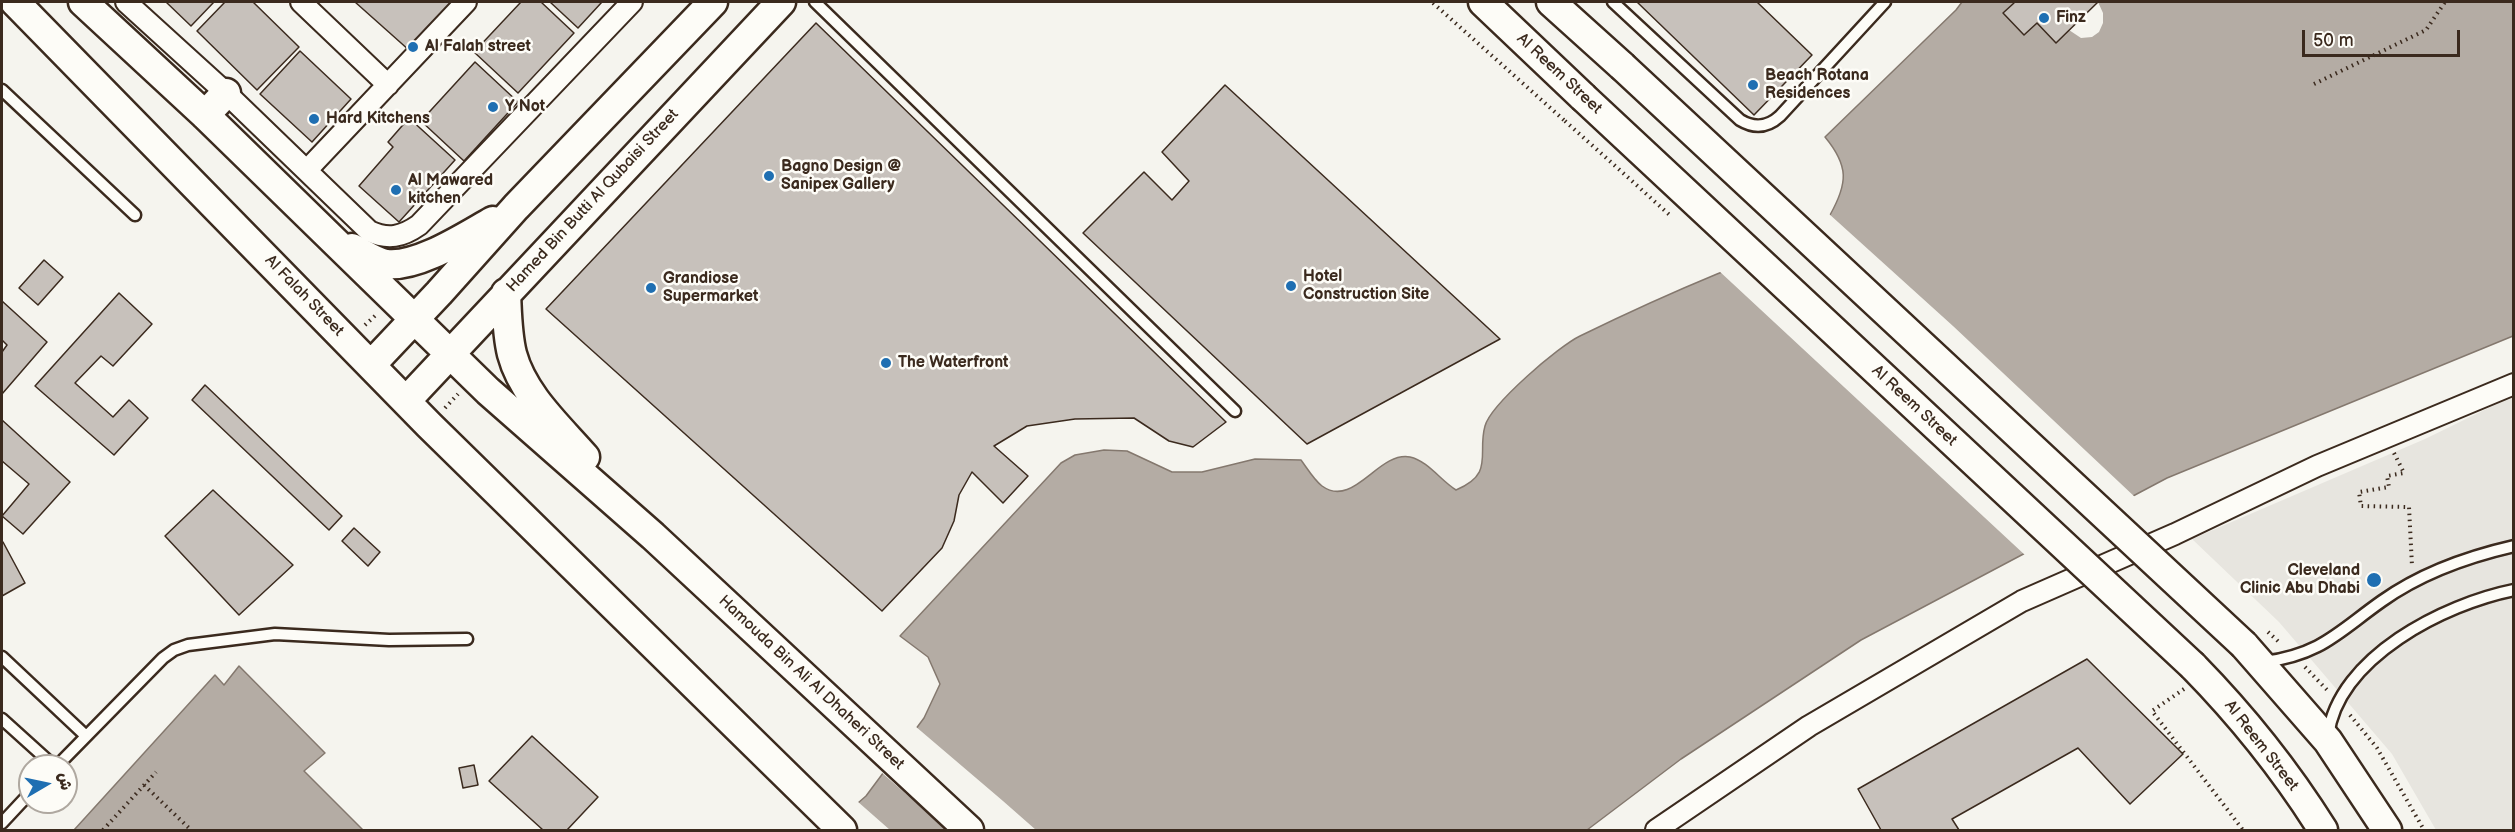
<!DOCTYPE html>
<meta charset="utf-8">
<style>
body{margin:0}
#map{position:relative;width:2515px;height:832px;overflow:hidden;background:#f5f4ee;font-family:"Balsamiq Sans","Playpen Sans Arabic",sans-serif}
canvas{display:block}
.frame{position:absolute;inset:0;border:3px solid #3b2a1e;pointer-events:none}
.north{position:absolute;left:18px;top:754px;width:60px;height:60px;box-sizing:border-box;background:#fdfcf7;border:2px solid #afa8a0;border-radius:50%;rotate:81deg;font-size:16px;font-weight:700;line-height:24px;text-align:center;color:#3b2a1e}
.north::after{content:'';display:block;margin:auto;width:21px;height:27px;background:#1f6fb2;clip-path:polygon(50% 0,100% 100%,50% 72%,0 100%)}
.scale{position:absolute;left:2302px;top:30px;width:158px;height:27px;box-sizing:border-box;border:3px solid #3b2a1e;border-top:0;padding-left:8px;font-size:18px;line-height:21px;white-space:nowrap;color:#3b2a1e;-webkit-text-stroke:4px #fdfcf7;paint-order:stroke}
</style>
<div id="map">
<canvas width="2515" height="832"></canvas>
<div class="frame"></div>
<div class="north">ش</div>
<div class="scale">50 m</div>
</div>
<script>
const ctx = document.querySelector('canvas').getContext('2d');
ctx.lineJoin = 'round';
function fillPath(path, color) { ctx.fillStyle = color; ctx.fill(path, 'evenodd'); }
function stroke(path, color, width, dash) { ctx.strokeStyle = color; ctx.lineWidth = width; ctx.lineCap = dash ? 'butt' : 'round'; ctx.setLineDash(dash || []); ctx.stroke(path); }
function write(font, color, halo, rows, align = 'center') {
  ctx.font = font + ' "Balsamiq Sans",sans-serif'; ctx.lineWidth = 5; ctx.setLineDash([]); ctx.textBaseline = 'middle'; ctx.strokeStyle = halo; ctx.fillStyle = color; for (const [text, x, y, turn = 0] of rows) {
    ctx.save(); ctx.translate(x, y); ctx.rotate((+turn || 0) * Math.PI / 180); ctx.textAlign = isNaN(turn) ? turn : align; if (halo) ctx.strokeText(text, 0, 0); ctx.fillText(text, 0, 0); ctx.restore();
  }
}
const built = new Path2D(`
 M2513,396V830H2436L2392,754L2279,622L2192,539L2425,439Z`);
const water = new Path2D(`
 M1962,2H2028L2035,8H2054L2071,2H2513V336L2167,478L1861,640L1681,759L1587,830H827L866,796L924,718L940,684L928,657L900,636L1061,463L1075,455L1104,450L1127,451L1172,472H1202L1255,459L1301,460C1307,468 1314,480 1322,486C1354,509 1378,451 1410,457C1428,461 1441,481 1456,490C1495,474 1477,454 1485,426C1491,404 1559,346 1580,336C1625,314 1671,293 1717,274C1744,263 1773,259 1799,246C1804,244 1812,242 1816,239C1822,234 1826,222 1830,215C1848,183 1849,166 1825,137L1956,10Z
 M239,666L325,753L304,771L363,830H74L215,675L224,685Z`);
const pier = new Path2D(`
 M2012,2H2028L2035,8H2054L2071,2H2098L2103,13V23L2099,32L2092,37L2081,38L2069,30L2056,43L2037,23L2024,35L2003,13L2014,3Z
 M1828,213L1953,326L2136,498L2026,556L1718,270L1776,254L1814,236Z
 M915,726L1003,801L1036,830H947L881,772Z
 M857,801L890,830H824Z`);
const building = new Path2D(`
 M166,2H214L191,26Z
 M225,2H253L299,47L257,90L197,31Z
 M355,2H449L452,4L410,51Z
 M521,2H541L574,33L518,93L474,52Z
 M550,2H602L578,28Z
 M1637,2H1757L1812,55L1754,115Z
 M2012,2H2098L2056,43L2037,23L2024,35L2003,13L2014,3Z
 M816,23L1226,422L1193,447L1169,441L1134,418L1075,419L1027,426L994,446L1028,476L1003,503L972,472L959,495L954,521L942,548L882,611L546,309Z
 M300,51L351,99L312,142L260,94Z
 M475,62L518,102L464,161L421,121Z
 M1225,85L1500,339L1307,444L1083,233L1144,172L1172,200L1189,181L1162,152Z
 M409,118L455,160L399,222L359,186L393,147L388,142Z
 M44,260L63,277L38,305L19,288Z
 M119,293L152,324L113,366L101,356L75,383L113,417L129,400L148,418L114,455L35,386Z
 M2,301L47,342L2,394V352L7,345L2,340Z
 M205,385L342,516L329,530L192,400Z
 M2,420L70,482L23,534L2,516L29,484L2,461Z
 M213,490L293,565L239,615L165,536Z
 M354,528L380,552L368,566L342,541Z
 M3,542L25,583L2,596V543Z
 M2087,659L2183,754L2130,804L2078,748L1952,819L1959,830H1881L1858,789Z
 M532,736L598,797L567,830H543L489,781Z
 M474,765L478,785L463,788L459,768Z`);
const path = new Path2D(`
 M1433,3L1565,121
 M2314,84L2426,30L2445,2
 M365,325L377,314
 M445,408L458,394
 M2394,453L2404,473L2387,476L2389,487L2359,492L2361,506L2409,507L2412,566
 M2268,632L2280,643
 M2305,667L2329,692
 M2184,689L2152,711L2243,830
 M2350,715L2377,748L2424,830
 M144,785L191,830
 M103,830L156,772`);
const lane = new Path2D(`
 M815,2L1235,411
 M1613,2L1740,120C1755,129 1768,127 1780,116L1885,2
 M2,90L135,215
 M2,657L86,736
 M2264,662C2322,654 2338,632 2382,601C2421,573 2466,557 2514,546
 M2,719L54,766
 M2328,735C2339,657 2444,604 2514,590
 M57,766L163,658L174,650L188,645L275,634L389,640L467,639
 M2,823L30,793`);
const street = new Path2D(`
 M126,2L226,93L369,231C388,240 402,237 419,225L632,2
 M301,2L388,85
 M307,170L466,2
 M1656,830L1809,726L2022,601L2175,534L2317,466L2514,384`);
const secondary = new Path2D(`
 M15,2L429,425L842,830
 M83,2L205,115L488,391L653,536L969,830
 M1483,2L1583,97
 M1551,2L1622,66
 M205,115L226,93
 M352,248C362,253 375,262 386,264C418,268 466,236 493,221
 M506,293C507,313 507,334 512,354C523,395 558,426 585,457
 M371,365L439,293L516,207L713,2
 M406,401L781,2
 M2244,645L2328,741L2387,830
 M2193,666C2242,716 2286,771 2323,830`);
const pathBridge = new Path2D(`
 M1565,121L1672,217`);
const secondaryBridge = new Path2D(`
 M1622,66L2244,645
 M1583,97L2193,666`);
const markers = [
 [2044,18,6,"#1f6fb2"],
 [413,47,6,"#1f6fb2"],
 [1753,85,6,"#1f6fb2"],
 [493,107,6,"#1f6fb2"],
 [314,119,6,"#1f6fb2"],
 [769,176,6,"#1f6fb2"],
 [396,190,6,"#1f6fb2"],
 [1291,286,6,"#1f6fb2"],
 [651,288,6,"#1f6fb2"],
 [886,363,6,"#1f6fb2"],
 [2374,580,8,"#1f6fb2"]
];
const poiNames = [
 ["Finz",2056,18],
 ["Al Falah street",425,47],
 ["Beach Rotana",1765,76],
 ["Residences",1765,94],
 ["Y Not",505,107],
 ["Hard Kitchens",326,119],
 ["Bagno Design @",781,167],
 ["Sanipex Gallery",781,185],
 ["Al Mawared",408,181],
 ["kitchen",408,199],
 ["Hotel",1303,277],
 ["Construction Site",1303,295],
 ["Grandiose",663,279],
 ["Supermarket",663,297],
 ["The Waterfront",898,363],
 ["Cleveland",2360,571,"right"],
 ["Clinic Abu Dhabi",2360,589,"right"]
];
const streetNames = [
 ["Al Reem Street",1559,74,43],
 ["Hamed Bin Butti Al Qubaisi Street",593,201,-47],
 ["Al Falah Street",304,296,46],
 ["Al Reem Street",1914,406,43],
 ["Hamouda Bin Ali Al Dhaheri Street",811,683,43],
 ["Al Reem Street",2261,746,52]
];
fillPath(built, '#e7e5df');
fillPath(water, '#b4aca4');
stroke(water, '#84786e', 1.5);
fillPath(pier, '#f5f4ee');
fillPath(building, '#c7c1bb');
stroke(building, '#3b2a1e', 1.5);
stroke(lane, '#3b2a1e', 15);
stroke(street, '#3b2a1e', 24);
stroke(secondary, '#3b2a1e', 33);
stroke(path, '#3b2a1e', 4, [1.5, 4.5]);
stroke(lane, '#fdfcf7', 10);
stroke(street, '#fdfcf7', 20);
stroke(secondary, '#fdfcf7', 28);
stroke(secondaryBridge, '#3b2a1e', 33, []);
stroke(pathBridge, '#3b2a1e', 4, [1.5, 4.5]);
stroke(secondaryBridge, '#fdfcf7', 28);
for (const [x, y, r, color] of markers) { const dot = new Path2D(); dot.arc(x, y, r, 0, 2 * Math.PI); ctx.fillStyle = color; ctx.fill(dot); stroke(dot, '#fdfcf7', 2); }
write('bold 16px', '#3b2a1e', '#fdfcf7', poiNames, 'left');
write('16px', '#3b2a1e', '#fdfcf7', streetNames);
</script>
